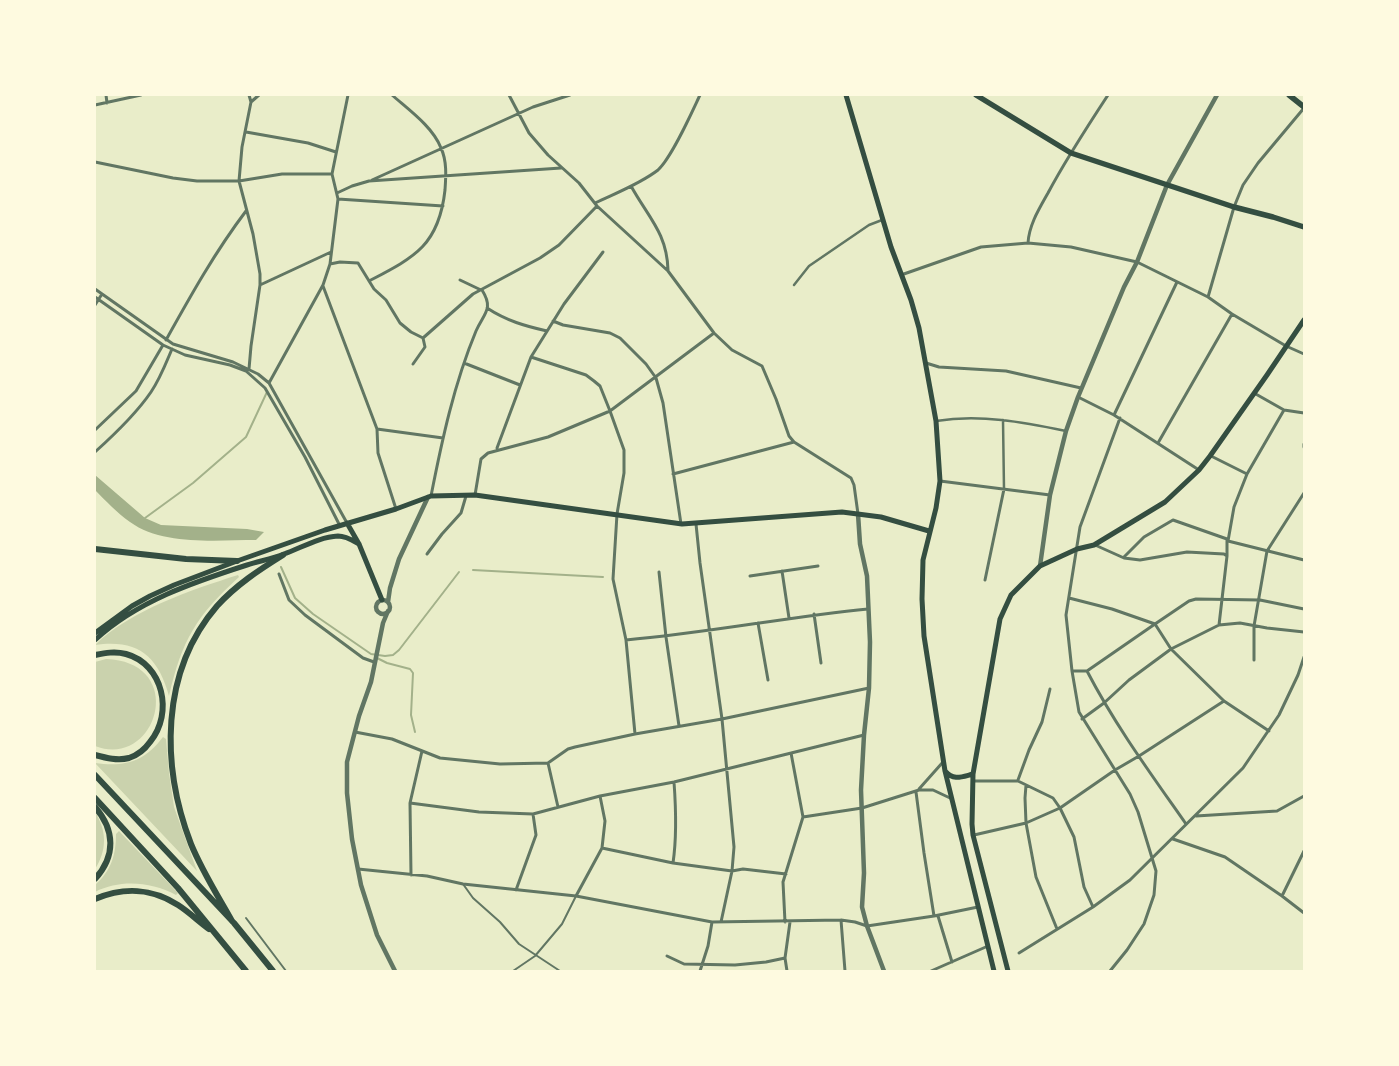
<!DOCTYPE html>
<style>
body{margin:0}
#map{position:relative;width:1399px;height:1066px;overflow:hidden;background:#e9edc9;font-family:Arial,sans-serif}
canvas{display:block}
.frame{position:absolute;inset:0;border:96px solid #fefae0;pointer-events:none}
</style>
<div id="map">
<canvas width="1399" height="1066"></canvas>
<div class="frame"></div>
</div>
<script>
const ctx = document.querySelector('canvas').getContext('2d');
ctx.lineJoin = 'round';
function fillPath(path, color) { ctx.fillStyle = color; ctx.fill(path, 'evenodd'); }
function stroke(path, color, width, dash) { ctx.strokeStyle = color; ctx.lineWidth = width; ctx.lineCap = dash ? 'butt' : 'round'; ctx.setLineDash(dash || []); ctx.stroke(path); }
const green = new Path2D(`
 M238,575L239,577C196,616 182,640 169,696C158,656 138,639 95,645C131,610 191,590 238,575Z
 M106,659C189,662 157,770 95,746V662Z
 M163,737L166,739L169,773L174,807L197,871L95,763C125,767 144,762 163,737Z
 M95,812C107,831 107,850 95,869Z
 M119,831L178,893L176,895C151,882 121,879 95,892V885C111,871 116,855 116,834Z`);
const water = new Path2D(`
 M95,475L145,518L161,525L247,529L264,532L256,540C217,540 163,546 130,522C117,513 106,501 95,490Z`);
const stream = new Path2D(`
 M145,518L193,483L246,437L267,392
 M281,567L295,598L313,614L371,654L385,656L393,655L399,650L459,572
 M473,570L603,577
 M377,658L387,663L410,669L413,673L411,715L415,732`);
const service = new Path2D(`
 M463,884L473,898L500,922L519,944L560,971
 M246,918L286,971
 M513,971L535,956L562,924L576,896`);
const pedestrian = new Path2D(`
 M794,285L809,266L869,225L882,220
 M1003,420L1004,489
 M936,421C980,414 1023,422 1066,431`);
const minor = new Path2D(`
 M106,95L107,103
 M509,95L529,133L548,155L579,183L597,206L668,271L714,333L732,350L762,366L776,399L789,436L794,442L851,478L854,485L858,514
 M251,102L259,95
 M95,105L141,95
 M246,132L308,143L336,152
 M95,162L173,178L197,181H239L282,174H332
 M372,180L533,107L570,95
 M631,186C648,217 667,233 668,270
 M337,193L352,186L369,181L561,168
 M338,199L443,206
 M595,203C616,193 640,184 658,170C672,157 691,114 700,95
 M1028,243C1029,225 1039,209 1048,193C1066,159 1087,127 1108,95
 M330,264L340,262L358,263L374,289L386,300L400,323L411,332L423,338
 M901,275L981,247L1028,243L1071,247L1137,262L1208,297L1232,314L1286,346L1304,354
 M460,280L481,290
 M369,281C415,257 439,245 445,190C446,176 447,161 441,148C433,127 409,110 392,95
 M260,285L331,252
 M323,286L377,429L378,453L396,509
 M95,289L173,344L233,362L258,374L269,383L347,523
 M95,297L163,345L185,355L230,365L246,371L265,388L305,457L340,526
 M1208,297L1234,207L1243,185L1258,163L1304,108
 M95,305L102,294
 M487,308C507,321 525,326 547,331
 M553,321L563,325L610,333L620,338L646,364L656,378L663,403L681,524
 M166,340C191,295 215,252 246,211
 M531,357L586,375L594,381L600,386L610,411L624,450V473L617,514L613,579L626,640L635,734
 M464,363L520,385
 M926,363L939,367L1006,371L1081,388
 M413,364L425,347L423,338L473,294L540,258L559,245L597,206
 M249,369L251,346L260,285V274L253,234L239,181L242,147L251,102L249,95
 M269,383L323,285L330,264L338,199L332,174L348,95
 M1254,393L1284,410L1304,413
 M1078,397L1114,415L1199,470
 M1114,415L1177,282
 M377,429L443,438
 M95,430L136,391L163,345
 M1158,443L1232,314
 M1304,444V447
 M497,448L531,357L564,304L603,252
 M95,452C115,434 136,414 151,392C160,379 166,363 172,349
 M1211,456L1247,474
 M673,474L794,442
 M940,481L1050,495
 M475,495L481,459L488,453L548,437L610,411L714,333
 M431,496C442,440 454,384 476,331C484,313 494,309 482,290
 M696,524L700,563L722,719L734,847L732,871L721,922
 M1228,541L1304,560
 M1095,545L1124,558L1140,560L1187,552L1224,554L1227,556
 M427,554L442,534L461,513L466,496
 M1124,557L1144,537L1173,520L1227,539
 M782,571L789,618
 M659,572L666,637L679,726
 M279,574L289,600L305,615L363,658L374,662
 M750,576L818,566
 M985,580L1004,489
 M1069,598L1112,609L1155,624L1171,649L1224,701L1269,731
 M814,614L821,663
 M758,623L768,680
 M1219,625L1227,556V539L1228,541L1234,507L1247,474L1284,410
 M626,640C707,633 787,617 868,609
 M1254,660V626L1267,551L1304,493
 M1072,671H1087L1155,624L1189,601L1196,599L1260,600L1304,609
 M1087,671C1115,725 1151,774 1186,824
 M1082,719L1104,703L1129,680L1171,649L1219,625L1240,623L1267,628L1304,632
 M355,732L392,739L440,758L500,764L548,763L568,749L575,747L635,734L722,719L869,688
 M548,763L558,807
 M1018,780L1029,750L1042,722L1050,689
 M973,781H1018L1053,798L1060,808L1074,837L1084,887L1093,907
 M1026,785L1025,798L1026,823L1036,877L1057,929
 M919,789L943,762
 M916,792L924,853L934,916
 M410,803L479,812L533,814L600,796L674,782L864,735
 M1196,816L1277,811L1304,796
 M803,817L862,808L919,790H933L950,798
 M974,835L1026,823L1060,808L1115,770L1139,756L1224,701
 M1173,839L1225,857L1282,896L1304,913
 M602,848L673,863L732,871L743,869L786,874
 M673,863C677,836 676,809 674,782
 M358,869L427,876L463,884L576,896L712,922L841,920L855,922L867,926L934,916L978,907
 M411,875L410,803L422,751
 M516,890L536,835L533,814
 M576,896L602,848L605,821L600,796
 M1282,896L1304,851
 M938,916L952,962
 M841,920L845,971
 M785,922L783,882L803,817L791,753
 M1019,953L1093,907L1130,880L1243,768L1279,715L1298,675L1304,657
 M667,956L684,964L735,965L766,962L785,958
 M700,971L708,946L712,922
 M787,971L785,958L790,922
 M931,971L988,946
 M1110,971L1127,950L1144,924L1154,895L1156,871L1138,812L1130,794L1079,712L1072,671L1066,615L1080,527L1120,418`);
const tertiary = new Path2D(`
 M858,514L860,544L867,576L870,642L869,688L864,735L861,790L864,873L862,907L867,926L884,971
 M1040,566L1050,495L1066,431L1078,397L1124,287L1137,262L1167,185L1217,95
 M376 607a7 7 0 1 1 14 0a7 7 0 1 1-14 0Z
 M388,602L390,588L399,559L428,497
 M388,611L383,623L371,682L359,716L347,762V793L352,839L361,885L377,935L395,971`);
const secondary = new Path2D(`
 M846,95L891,247L911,300L919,328L936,421L940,481L936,508L923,560L922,599L924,636L945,771L994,971
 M347,523L359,544L382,600
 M95,633L132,606L150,596L174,585L237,561L325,530L396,509L431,496L475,495L682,524L842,512L881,517L929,531
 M95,640C137,601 194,582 247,565C259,561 272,559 284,554C301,548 319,537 338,536C346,536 352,540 359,544
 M945,771C954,781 961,777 973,774
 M1008,971L973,835L972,824L973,774L1000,619L1011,595L1040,566L1077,549L1094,545L1165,502L1199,470L1210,456L1267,375L1304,320`);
const primary = new Path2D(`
 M976,95L1071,153L1234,207L1273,217L1304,227
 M1289,95L1304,107`);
const motorway = new Path2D(`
 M95,549L186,559L237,561
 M95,655C105,653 115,651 126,654C163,664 174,713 150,742C145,749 138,755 129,758C118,761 106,758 95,755
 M95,775L234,923L273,971
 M95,798L178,888L246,971
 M95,807C115,830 116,856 95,879
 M95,899C123,887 152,888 178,905C189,912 198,921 209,929
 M232,921C218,896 202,871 191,844C161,766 160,672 217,606C236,585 259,570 283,555`);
fillPath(green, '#cad2ad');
fillPath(water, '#a3b18a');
stroke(stream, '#a3b18a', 2);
stroke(service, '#617663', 2);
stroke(pedestrian, '#617663', 2.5);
stroke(minor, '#617663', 3);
stroke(tertiary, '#617663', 4.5);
stroke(secondary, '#344e41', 5);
stroke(primary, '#344e41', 5.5);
stroke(motorway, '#344e41', 6);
</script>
